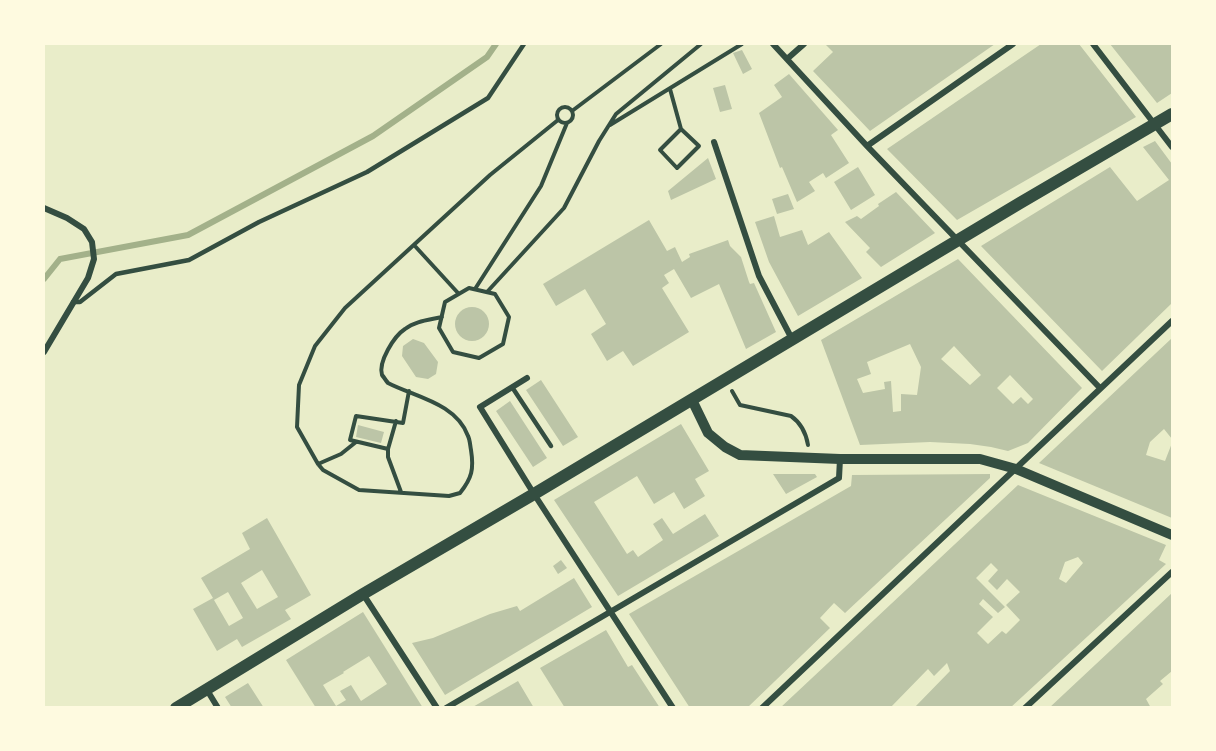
<!DOCTYPE html>
<style>
body{margin:0}
#map{position:relative;width:1216px;height:751px;overflow:hidden;background:#e9edc9;font-family:Mulish,sans-serif}
canvas{display:block}
.frame{position:absolute;inset:0;border:45px solid #fefae0;pointer-events:none}
</style>
<div id="map">
<canvas width="1216" height="751"></canvas>
<div class="frame"></div>
</div>
<script>
const ctx = document.querySelector('canvas').getContext('2d');
ctx.lineJoin = 'round';
function stroke(path, color, width, dash) { ctx.strokeStyle = color; ctx.lineWidth = width; ctx.lineCap = dash ? 'butt' : 'round'; ctx.setLineDash(dash || []); ctx.stroke(path); }
function fillPath(path, color) { ctx.fillStyle = color; ctx.fill(path, 'evenodd'); }
const stream = new Path2D(`
 M44,279L60,259L188,235L373,136L487,57L496,44`);
const building = new Path2D(`
 M825,44H995L870,131L813,71L833,52Z
 M1041,44H1079L1136,117L957,220L887,149Z
 M1110,44H1172V93L1157,103Z
 M742,50L752,69L743,74L733,53Z
 M789,74L838,130L831,135L849,163L826,178L823,173L809,182L815,191L797,202L782,167L780,168L759,113L782,97L774,85Z
 M725,85L732,109L720,112L713,88Z
 M1155,141L1172,164V303L1102,371L981,246L1110,167L1137,201L1169,180L1143,147Z
 M708,158L716,179L671,200L668,191Z
 M858,167L875,195L851,210L834,182Z
 M896,192L935,233L881,267L866,252L870,248L845,222L857,216L861,219L879,206L878,204Z
 M788,194L794,209L777,214L772,199Z
 M774,216L780,237L802,230L808,245L829,232L862,278L798,316L769,262L755,222Z
 M649,220L667,251L675,247L682,262L690,257L689,254L728,240L730,246L741,257L749,282L750,284L754,283L776,332L746,349L719,284L691,298L674,269L664,275L669,283L662,288L689,332L633,366L623,351L607,361L591,334L606,324L585,289L556,306L543,284Z
 M958,259L1082,388L1028,443L1008,451L991,447L970,444L930,442L860,445L821,340ZM910,344L921,367L917,395L901,394V411L893,412L891,381L884,382L885,389L863,393L857,379L871,374L867,362ZM954,346L981,375L970,385L941,359ZM1010,375L1033,399L1028,404L1021,397L1013,404L997,388Z
 M455 324a17 17 0 1 1 34 0a17 17 0 1 1-34 0Z
 M1172,338V439L1164,429L1150,442L1146,455L1165,461L1172,443V518L1039,463Z
 M413,339L424,343L438,362L436,374L428,379L416,377L402,356L403,346Z
 M541,380L578,437L563,446L526,390Z
 M510,401L547,458L533,467L496,411Z
 M681,424L709,471L695,479L705,496L684,509L674,492L654,504L637,476L594,502L627,554L633,550L638,557L663,540L653,524L662,518L673,534L705,514L719,536L618,596L554,500Z
 M358,425L384,432L381,443L356,437Z
 M773,474H815L817,477L786,494Z
 M990,474V478L845,613L834,603L820,618L830,628L747,708H690L629,614L851,486L852,475Z
 M1018,485L1166,545L1159,560L1166,564L1010,708H914L950,671L947,663L934,676L928,669L890,708H780ZM1078,557L1083,563L1066,583L1059,579L1065,562ZM991,563L998,570L988,581L997,590L1007,579L1020,592L1006,605L1020,620L1006,634L1002,631L988,644L977,633L993,617L979,604L983,599L998,613L1005,607L976,578Z
 M267,518L311,595L285,610L291,619L242,647L237,639L217,651L193,609L213,598L201,578L250,549L242,533ZM262,570L278,597L257,609L241,583ZM228,592L243,618L229,626L214,600Z
 M561,560L567,568L558,574L553,566Z
 M574,578L592,607L445,695L412,643L433,638L490,614L517,606L520,611Z
 M1172,593V671L1160,681L1163,684L1146,699L1151,708H1049Z
 M363,612L423,708H316L286,660ZM369,656L387,684L361,701L351,685L340,691L346,700L336,706L323,685L344,673L343,672Z
 M606,630L628,667L632,665L660,708H565L540,668Z
 M518,681L534,708H471Z
 M248,683L264,708H232L225,697Z`);
const path = new Path2D(`
 M670,89L681,129
 M557 115a8 8 0 1 1 16 0a8 8 0 1 1-16 0Z
 M572,111L661,44
 M610,125L742,44
 M681,129L699,146L677,168L660,150Z
 M414,245L458,293
 M469,288L495,294L509,317L503,344L479,358L453,352L439,328L445,302Z
 M475,289L541,186L567,123
 M487,292L564,208L599,141L616,114L701,44
 M442,317C429,320 415,321 405,329C394,336 378,362 382,375C383,376 387,382 388,383C415,397 456,403 468,436C470,440 470,445 471,450C474,469 472,478 460,493L449,496L359,490L323,470L318,464L297,427L299,385L315,346L345,308L490,175L558,120
 M732,391L740,405L791,416C801,423 806,433 808,445
 M396,421L388,449V457L401,492
 M388,449L350,440L356,416L403,423L409,391
 M318,464L341,454L356,442`);
const service = new Path2D(`
 M73,302H80L116,274L189,260L259,222L367,172L488,98L524,44
 M512,387L551,446`);
const minor = new Path2D(`
 M773,44L867,146L1100,388
 M1093,44L1172,147
 M787,59L804,44
 M714,142L759,276L792,339
 M867,146L1013,44
 M44,208L67,218L84,229L92,242L94,259L88,278L44,352
 M527,378L480,407L534,494L673,708
 M363,594L437,708
 M207,690L218,708
 M446,708L839,478L840,459
 M762,708L1172,321
 M1025,708L1172,572`);
const tertiary = new Path2D(`
 M692,400L708,433L725,447L740,455L840,459H980L1016,469L1172,535`);
const secondary = new Path2D(`
 M176,708L363,594L534,494L1020,203L1172,114`);
stroke(stream, '#a3b18a', 6);
fillPath(building, '#bcc5a7');
stroke(path, '#344e41', 4);
stroke(service, '#344e41', 4.5);
stroke(minor, '#344e41', 6);
stroke(tertiary, '#344e41', 10);
stroke(secondary, '#344e41', 12);
</script>
